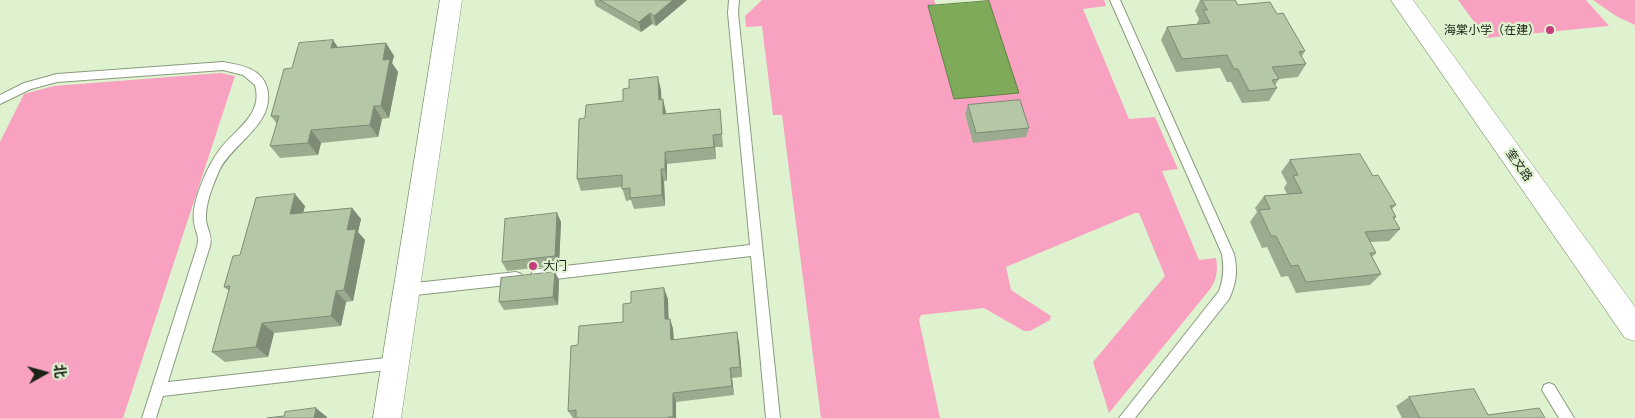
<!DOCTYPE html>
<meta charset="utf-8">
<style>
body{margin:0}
#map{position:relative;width:1635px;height:418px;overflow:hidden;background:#def2d0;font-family:Barlow,"Noto Sans SC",sans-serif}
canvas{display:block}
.north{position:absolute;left:20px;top:348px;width:50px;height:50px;-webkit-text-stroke:4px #def2d0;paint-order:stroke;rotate:83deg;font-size:14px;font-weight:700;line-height:20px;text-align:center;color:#1a2115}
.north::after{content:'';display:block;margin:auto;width:18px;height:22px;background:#1a2115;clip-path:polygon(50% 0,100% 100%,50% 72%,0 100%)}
</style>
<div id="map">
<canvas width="1635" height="418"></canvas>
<div class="north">北</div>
</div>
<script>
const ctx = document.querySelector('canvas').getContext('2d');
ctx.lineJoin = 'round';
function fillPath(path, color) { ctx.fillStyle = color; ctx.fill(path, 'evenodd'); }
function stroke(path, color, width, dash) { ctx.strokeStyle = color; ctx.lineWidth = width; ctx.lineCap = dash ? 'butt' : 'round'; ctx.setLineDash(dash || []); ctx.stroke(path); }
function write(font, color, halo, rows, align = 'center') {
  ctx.font = font + ' Barlow,"Noto Sans SC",sans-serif'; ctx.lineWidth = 4.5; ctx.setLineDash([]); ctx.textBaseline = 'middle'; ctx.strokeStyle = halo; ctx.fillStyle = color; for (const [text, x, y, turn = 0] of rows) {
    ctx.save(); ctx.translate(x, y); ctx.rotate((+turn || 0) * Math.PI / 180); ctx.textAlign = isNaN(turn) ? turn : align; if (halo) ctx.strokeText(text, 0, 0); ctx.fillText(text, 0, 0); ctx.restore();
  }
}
const green = new Path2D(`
 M762,0H934L936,5L928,6L954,99L989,1L981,0H1104L1106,6L1083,9L1129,119L1155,117L1178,169L1162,171L1199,260L1216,258C1218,269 1217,278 1211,288L1109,413L1093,362L1165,276L1139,213H1135L1006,267L1011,290L1051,316L1050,320L1030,331H1024L984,308L921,315L919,320L940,418H821L782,115H773L762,26L746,27L745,16Z
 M1458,0H1586L1609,26L1486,38Z
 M1593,0H1635V25L1616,16Z
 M221,73L235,76L123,418H0V142L24,94L54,86Z`);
const water = new Path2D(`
 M989,1L1019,93L954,99L928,6Z`);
const service = new Path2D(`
 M729,0H739L738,13L780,418H766L751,256L538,281L533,279L531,275L533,271L538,269L750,245L728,13Z
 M1110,0H1120L1234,254C1238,271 1236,284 1229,299L1135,418H1119L1219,291C1224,278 1224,267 1222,254Z
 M223,62C240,65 262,68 267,88C276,124 232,143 219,171C213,185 205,204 206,220C207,230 213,235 210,246L168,382L395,357L400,358L402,363L400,368L395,369L163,396L156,418H142L197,247C200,234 195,233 194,221C191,203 207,167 218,152C233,130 264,116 255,85L243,75L223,70L57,82L31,89L0,104V95L24,83L57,74Z
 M516,272L521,274L523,278L521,282L516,284L406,296L401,294L399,290L401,286L406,284Z
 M1549,383L1554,385L1574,418H1559L1542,390L1544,385Z`);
const minor = new Path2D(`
 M440,0H462L401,418H373Z
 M1391,0H1413L1635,307V341L1625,338Z`);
const wall = new Path2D(`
 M594,0H687L656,26L652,24L641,32L596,6Z
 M1200,0H1235L1238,5L1277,14L1305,51L1302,56L1306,64L1298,77L1279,79L1275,85L1277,88L1269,101L1242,103L1231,82H1227L1220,68L1176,72L1161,40L1167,27L1197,24V23L1199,19L1195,11Z
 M333,40L338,47L386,43L394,56L392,63L398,72L389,118L382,119L378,137L321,143L318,155L280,158L270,146L277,124L271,116L292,68Z
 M661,90V100L666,114L720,109L723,147H715L716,159L667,164V181H664L665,206L634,209L631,200L626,201L622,187L581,191L577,179L585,118Z
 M968,105L1029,128L1026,137L973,143L965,114Z
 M1290,160L1373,176L1396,205L1392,209L1396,217L1394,219L1400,229L1389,241L1370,242L1376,253L1372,257L1381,274L1370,285L1296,293L1288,276L1281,277L1267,247L1262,248L1250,222L1257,212L1255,208L1264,196L1287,194L1284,188L1287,183L1281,172Z
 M305,206L303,212L352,208L361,219L358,232L365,240L353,301L346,302L341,326L274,333L268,357L225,362L212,352L229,291L224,287Z
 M557,213L561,222L559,265L507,271L502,262Z
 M555,272L559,280L558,305L504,310L499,302Z
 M668,299V319H670L673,329L674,339L739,342L742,377L732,378L734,395L676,402V418H573L568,411L578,345Z
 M1409,397L1488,415L1545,418H1402L1396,406Z`);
const shadedWall = new Path2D(`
 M673,0H687L656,26L654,16Z
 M650,13L652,24L641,32L639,22Z
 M333,40L341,53L331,48Z
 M386,43L394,56L392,63L398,72L389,118L381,106L383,60Z
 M658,77L661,90L662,112L659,100Z
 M663,99L666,112V127L663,114Z
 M374,106L382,119L378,137L370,125Z
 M311,130L321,143L318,155L308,143Z
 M713,135L715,147L716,159L714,147Z
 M665,152L667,164V181L665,169Z
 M661,169L664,181L665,206L662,195Z
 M295,194L305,206L300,225L290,214Z
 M352,208L361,219L358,232L365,240L353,301L344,290L347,230Z
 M557,213L561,222L559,265L555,256Z
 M555,272L559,280L558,305L553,297Z
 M664,288L668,299L669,330L665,319Z
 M336,291L346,302L341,326L331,316Z
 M670,319L673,329L674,350L671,340Z
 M262,323L274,333L268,357L256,347Z
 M737,332L739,342L742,377L740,367Z
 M730,368L732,378L734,395L732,386Z
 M673,393L676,402V418H674L673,417Z
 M316,408L327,417V418H314Z`);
const building = new Path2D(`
 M600,0H673L654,16L650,13L639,22Z
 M1202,0H1235L1238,5L1270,2L1277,14L1283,13L1305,51L1299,52L1306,64L1272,67L1279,79L1272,80L1277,88L1249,91L1238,69H1234L1227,55L1182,59L1167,27L1210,23L1203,10H1207Z
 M333,40L331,48L386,43L383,60L390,59L381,106H374L370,125L311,130L308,143L270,146L279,116H271L284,69L292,68L299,43Z
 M658,77L659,100L663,99V114L720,109L722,134L713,135L714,147L665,152V169H661L662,195L630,198V188L622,189V175L577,179L579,119L585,118L586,105L623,101V89L629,88V80Z
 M1020,100L1029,128L976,133L968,105Z
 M1360,154L1373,176L1378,175L1396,205L1390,206L1396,217H1393L1400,229L1365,232L1376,253H1370L1381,274L1306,282L1298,265L1291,266L1276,236H1271L1259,210L1270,209L1264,196L1302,193L1293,176L1298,175L1290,160Z
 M295,194L290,214L352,208L347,230L356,229L344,290L336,291L331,316L262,323L256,347L212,352L230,286L224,287L233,256L240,255L256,198Z
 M557,213L555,256L502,262L505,219Z
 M555,272L553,297L499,302L501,278Z
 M664,288L665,319H670L671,340L737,332L740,367L730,368L732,386L673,393V417H668V418H576V410L568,411L571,346L578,345L579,326L623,322V304L631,303V292Z
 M1474,389L1488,415L1539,408L1545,418H1420L1409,397Z
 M316,408L314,418H267L284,416L285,412Z`);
const markers = [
 [1550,30,5,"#c53d7a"],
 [533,266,5,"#c53d7a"]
];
const poiNames = [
 ["海棠小学（在建）",1540,30],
 ["大门",543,266,"left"]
];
const streetNames = [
 ["奎文路",1519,165,55]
];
fillPath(green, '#f8a1c0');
fillPath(water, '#7eaa59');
stroke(water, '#608145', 1);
stroke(service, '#899b7c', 2);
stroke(minor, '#899b7c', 1);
fillPath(service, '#fff');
fillPath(minor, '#fff');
fillPath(wall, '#9bab90');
fillPath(shadedWall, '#7e8b75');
fillPath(building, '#b4c7a7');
stroke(building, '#7e8b75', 1);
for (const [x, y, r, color] of markers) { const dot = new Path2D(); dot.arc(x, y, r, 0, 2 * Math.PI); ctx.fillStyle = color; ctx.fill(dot); stroke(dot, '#def2d0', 2); }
write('12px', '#1a2115', '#def2d0', poiNames, 'right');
write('12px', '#1a2115', '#def2d0', streetNames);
</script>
